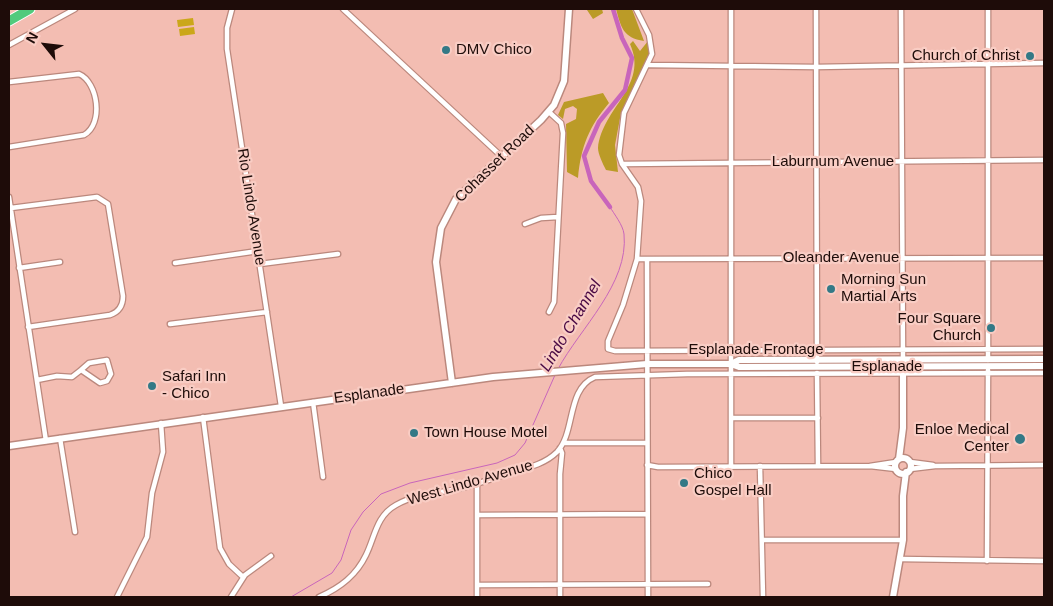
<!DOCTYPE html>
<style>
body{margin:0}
#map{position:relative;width:1053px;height:606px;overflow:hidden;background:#f3bdb2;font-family:Helvetica,sans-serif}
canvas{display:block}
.frame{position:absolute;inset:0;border:10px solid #1e0c09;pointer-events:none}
.north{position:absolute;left:20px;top:20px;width:50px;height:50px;-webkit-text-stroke:4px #f9cdc4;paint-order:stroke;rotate:299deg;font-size:14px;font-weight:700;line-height:20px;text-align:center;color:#1e0c09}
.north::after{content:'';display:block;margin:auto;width:18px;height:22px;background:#1e0c09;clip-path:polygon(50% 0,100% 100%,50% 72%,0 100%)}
</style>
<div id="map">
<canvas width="1053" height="606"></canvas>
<div class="frame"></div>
<div class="north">N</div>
</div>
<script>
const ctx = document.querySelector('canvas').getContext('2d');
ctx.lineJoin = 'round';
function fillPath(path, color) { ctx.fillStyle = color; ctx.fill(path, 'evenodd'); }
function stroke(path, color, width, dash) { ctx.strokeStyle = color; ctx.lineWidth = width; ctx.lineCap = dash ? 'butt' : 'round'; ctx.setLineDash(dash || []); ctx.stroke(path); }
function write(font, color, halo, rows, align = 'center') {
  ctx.font = font + ' Helvetica,sans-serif'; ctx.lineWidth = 4.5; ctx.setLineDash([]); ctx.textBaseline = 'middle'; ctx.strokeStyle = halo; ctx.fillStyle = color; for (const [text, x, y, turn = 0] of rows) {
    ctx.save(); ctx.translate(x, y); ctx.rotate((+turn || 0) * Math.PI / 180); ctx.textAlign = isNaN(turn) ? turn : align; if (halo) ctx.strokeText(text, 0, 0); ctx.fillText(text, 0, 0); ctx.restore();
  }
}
const green = new Path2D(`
 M193,18L194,25L178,27L177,20Z
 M194,27L195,34L180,36L179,29Z`);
const forest = new Path2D(`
 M578,9H602L603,13L593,19L587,10Z
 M616,9H632L644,41C623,38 621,27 616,9Z
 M633,41L640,51L648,41L650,56L621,113L615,145L618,172L606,170C603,164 598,154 598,148C602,108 649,86 630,44Z
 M603,93L609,103C589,127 581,146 578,178L567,172L566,124L576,119L577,109L573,106L565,109L563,119L558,115L564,102Z`);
const stream = new Path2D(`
 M558,369C580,328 629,284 624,234C623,225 614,214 610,207
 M291,597L332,573L341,560L351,530L363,512L381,494L410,483L497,463L515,455L525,443L555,375`);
const canal = new Path2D(`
 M610,207L591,181L584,156L599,122L625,90L632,58L622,38L613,9`);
const street = new Path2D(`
 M232,9L227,28V49L281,406
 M343,9L501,156
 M636,9L649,35L652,54L624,113L619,155L622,164L638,187L641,201L637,259L623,305L608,341V349L615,351L1044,349
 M731,9V466
 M816,9L817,362
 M901,9L903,360
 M988,9V360
 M9,45L75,9
 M649,65L816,67L1044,63
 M9,82L79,74C98,82 104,124 84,135L9,147
 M549,112L561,123L563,133L554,302L549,312
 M622,164L1044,160
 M9,197L46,441
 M11,208L97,197L108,204L123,296C123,305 119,312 110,315L28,327
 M525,224L541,218L558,217
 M637,259L1044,258
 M647,259L648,597
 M175,263L258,251
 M260,264L338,254
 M19,268L60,262
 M170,324L267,312
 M107,360L111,374L107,381L100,383L81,370L89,363Z
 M817,373L818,466
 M37,380L57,376L72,377L81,370
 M313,402L323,477
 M203,417L220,548L229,564L243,577
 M731,418H818
 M60,438L75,532
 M564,443H647
 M910,462L933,465
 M647,465L658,467L870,466L896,469
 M760,466L763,597
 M870,466L896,462
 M910,469L935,466L1044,465
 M477,515L647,514
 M762,540H903
 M900,559L1044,561
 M987,561L988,370
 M477,585L708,584
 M117,597L147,537L152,493L163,452L161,423
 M231,597L245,575L271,556
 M319,597C340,588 356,576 366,555C375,537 376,516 396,505C415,494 438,493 458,489C478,484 497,477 516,471C531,467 546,463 557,452C576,432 566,389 595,377L687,374L1044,373
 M477,597V484
 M560,597V474L562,453L560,448`);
const secondary = new Path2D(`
 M731,364L739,367L1044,366
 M452,383L436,262L441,228L456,199L541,120L554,105L564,81L569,9
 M9,446L493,377L647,364H731L739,360L1044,359
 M895 466a8 8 0 1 1 16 0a8 8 0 1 1-16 0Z
 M899,459L903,428V363
 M893,597L903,540V496L906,472`);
const highway = new Path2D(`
 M9,21L30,9`);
const markers = [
 [446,50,5,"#337986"],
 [1030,56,5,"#337986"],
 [831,289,5,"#337986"],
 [991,328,5,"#337986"],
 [152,386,5,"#337986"],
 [414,433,5,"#337986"],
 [1020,439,6,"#337986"],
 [684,483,5,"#337986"]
];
const poiNames = [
 ["DMV Chico",456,50],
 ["Church of Christ",1020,56,"right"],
 ["Morning Sun",841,280],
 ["Martial Arts",841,297],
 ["Four Square",981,319,"right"],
 ["Church",981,336,"right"],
 ["Safari Inn",162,377],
 ["- Chico",162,394],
 ["Enloe Medical",1009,430,"right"],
 ["Center",1009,447,"right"],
 ["Town House Motel",424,433],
 ["Chico",694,474],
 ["Gospel Hall",694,491]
];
const streetNames = [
 ["Laburnum Avenue",833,162],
 ["Cohasset Road",495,164,-44],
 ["Rio Lindo Avenue",251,207,81],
 ["Oleander Avenue",841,258],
 ["Esplanade Frontage",756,350],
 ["Esplanade",887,367],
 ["Esplanade",369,394,-8],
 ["West Lindo Avenue",470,483,-16]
];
const waterNames = [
 ["Lindo Channel",571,326,-59]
];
fillPath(green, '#cba71a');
fillPath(forest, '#bb9b27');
stroke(stream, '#c865bb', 1);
stroke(canal, '#c865bb', 4.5);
stroke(street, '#bb887d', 7);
stroke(secondary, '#bb887d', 9);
stroke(highway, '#fff', 11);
stroke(street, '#fff', 4.5);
stroke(secondary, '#fff', 6);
stroke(highway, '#51ca7c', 9);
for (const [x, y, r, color] of markers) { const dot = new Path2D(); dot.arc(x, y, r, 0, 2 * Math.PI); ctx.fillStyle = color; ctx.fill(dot); stroke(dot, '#f9cdc4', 2); }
write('15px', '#1e0c09', '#f9cdc4', poiNames, 'left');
write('15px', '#1e0c09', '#f9cdc4', streetNames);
write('italic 16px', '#490944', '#f9cdc4', waterNames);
</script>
